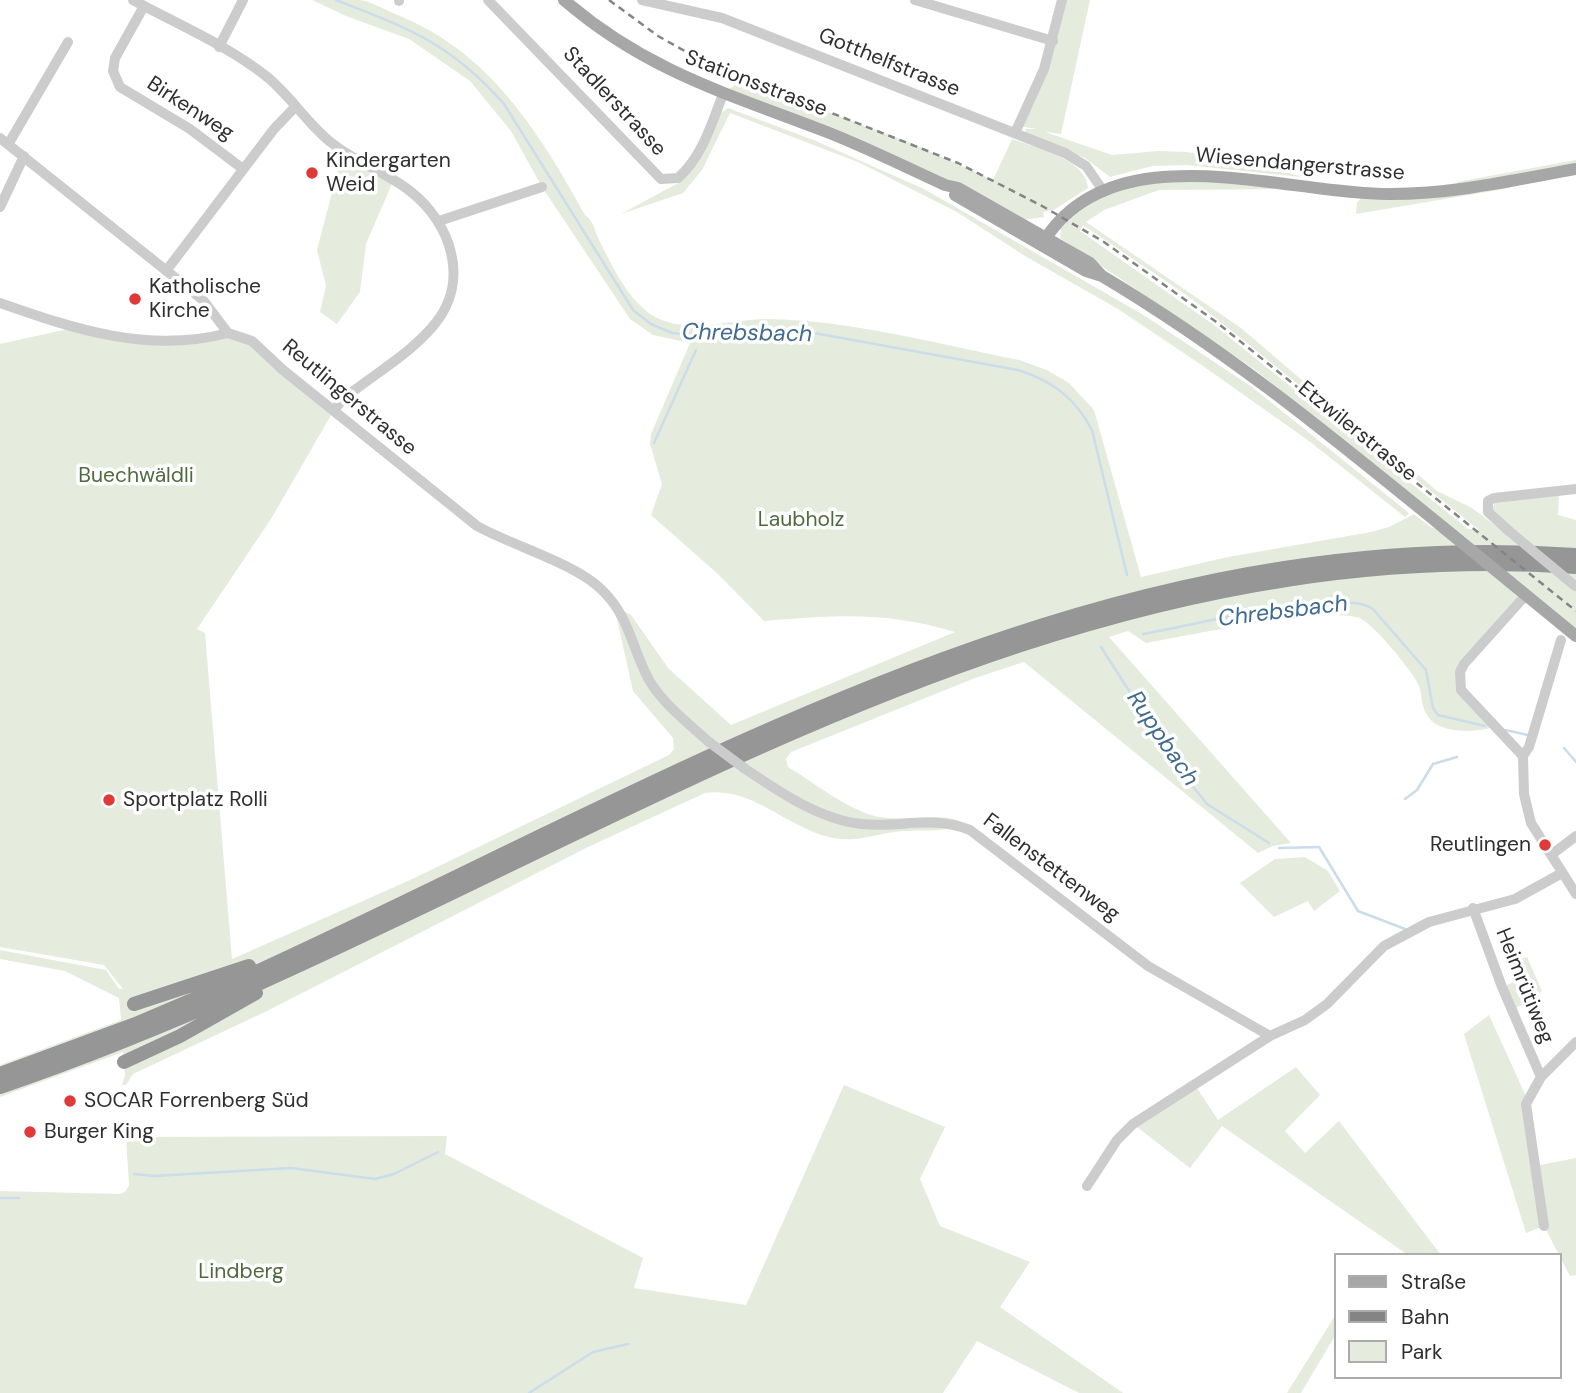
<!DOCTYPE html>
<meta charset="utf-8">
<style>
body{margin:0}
#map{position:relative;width:1576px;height:1393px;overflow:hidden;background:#fff;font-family:"DM Sans",sans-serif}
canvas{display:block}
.legend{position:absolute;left:1334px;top:1253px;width:228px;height:126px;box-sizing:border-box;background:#fff;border:2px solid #acacac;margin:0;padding:9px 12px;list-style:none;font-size:21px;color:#2f2f2f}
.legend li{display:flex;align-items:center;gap:14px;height:35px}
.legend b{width:35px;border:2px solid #acacac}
</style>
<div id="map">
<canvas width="1576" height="1393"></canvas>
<ul class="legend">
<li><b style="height:9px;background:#a7a7a7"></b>Straße</li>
<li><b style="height:9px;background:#848484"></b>Bahn</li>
<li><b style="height:19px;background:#e5ecde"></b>Park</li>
</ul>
</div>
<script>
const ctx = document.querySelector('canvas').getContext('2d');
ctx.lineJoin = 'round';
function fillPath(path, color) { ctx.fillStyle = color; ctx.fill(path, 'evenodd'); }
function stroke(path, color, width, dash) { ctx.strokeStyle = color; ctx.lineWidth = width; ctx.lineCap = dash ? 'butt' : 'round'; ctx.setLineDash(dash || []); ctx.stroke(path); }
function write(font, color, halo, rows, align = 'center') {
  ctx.font = font + ' "DM Sans",sans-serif'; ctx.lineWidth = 7; ctx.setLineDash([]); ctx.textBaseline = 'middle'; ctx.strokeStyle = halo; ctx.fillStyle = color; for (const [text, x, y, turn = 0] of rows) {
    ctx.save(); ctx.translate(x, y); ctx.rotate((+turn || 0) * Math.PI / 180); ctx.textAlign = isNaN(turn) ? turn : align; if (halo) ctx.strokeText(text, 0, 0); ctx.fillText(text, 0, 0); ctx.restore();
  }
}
const green = new Path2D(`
 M312,0C327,0 345,0 360,0C372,2 384,9 395,14C488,50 539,131 585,215C594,221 595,232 600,242C612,266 629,301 652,315C685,336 731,319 767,319C851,320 937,344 1019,360L1047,370L1069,383L1094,410L1141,577L1228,557L1371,532L1389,527L1414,514L1432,528L1452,529L1254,369L1060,238L1061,229C1118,164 1212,182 1287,189L1159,190L1104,210L1086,222L1241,328L1330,404L1346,412L1437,491L1472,508L1496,526L1509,531L1492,510L1495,502L1559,493L1558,515L1576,520V636L1525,596L1464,664L1460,681L1496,726C1479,733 1438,735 1427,715C1420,705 1423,690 1416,680C1405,663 1379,631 1363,620C1340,603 1181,637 1146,643L1128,631L1109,637L1291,843L1273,846L1258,853L1024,662L975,678L791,752L786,759L788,767C813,782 852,813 880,817C910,822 938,810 967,824C945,832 926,830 903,831C877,833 855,844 829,837C785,826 751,786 705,793L588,847L267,1011L133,1074L126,1085H122L125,1075L123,1052L0,1097V1065L121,1020L119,998L65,971L0,959V950L106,970L119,989H123L104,965L0,947V344L72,328L133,339L241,336L334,410L271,519L197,629L205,633L232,959L408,881L669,755L674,749L673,738L633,691L614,606L631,615L669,669L731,725L955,632C886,611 834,615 764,621L719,575L651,515L662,484L650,444L651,434L690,343L653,335L630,319L542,187L511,131L470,81L409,39L346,16ZM1083,225L1192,299L1479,530L1468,529L1214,325L1080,231Z
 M1062,0H1090L1061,134L1045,132L1112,155L1158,151L1187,152L1279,169L1301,177L1187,165L1152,166L1110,177L1085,158L1026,134L1025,129H1037L1018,126L1039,83Z
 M742,80L911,143L993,180L1012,139C1034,147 1087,159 1088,188L1054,210L1043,212L1044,217L1022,220L729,89Z
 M728,108L816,141L924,189L1142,314L1252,387L1409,513L1405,517L1309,441L1203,366L1118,309L1025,256L957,212L858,162L730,113L702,170L683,193L621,214L680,182L719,114Z
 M347,154L394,179L366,244L360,292L337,324L320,312L326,286L317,250L339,166Z
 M1576,160V169L1458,190L1457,182Z
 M1509,184L1510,188L1356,214L1357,203L1362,197Z
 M1305,857L1328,871L1340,891L1314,911L1308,901L1274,917L1240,883L1275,859Z
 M1527,957L1542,991L1512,1011L1502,987L1514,982L1508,963Z
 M1489,1015L1525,1094L1535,1166L1576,1158V1275L1570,1276L1544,1226L1526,1233L1464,1034Z
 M1296,1067L1320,1095L1285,1131L1305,1153L1339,1121L1441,1255H1408L1222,1126L1190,1168L1133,1124L1195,1085L1218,1120Z
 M844,1085L945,1127L920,1179L940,1226L1030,1262L1000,1307L1123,1393H1079L977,1341L943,1393H0V1191L120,1194L126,1191L129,1185L126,1137L447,1136L445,1154L643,1258L634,1288L746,1305Z
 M1336,1314V1334L1301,1393H1287Z`);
const stream = new Path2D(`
 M336,0C410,29 450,43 504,104L633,310L651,324L672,333L694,335L756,330L814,333L1018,370C1053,381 1075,398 1092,430L1127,575
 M654,443L696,350
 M1143,634C1189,627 1339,586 1373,609L1426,670L1433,708L1438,715L1485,726
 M1101,647L1179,769L1207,804L1269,843
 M1505,730L1528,735
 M1564,748L1576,762
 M1405,799L1417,790L1433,764L1457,757
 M1279,848L1319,847L1358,911L1405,929
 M134,1174L154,1176L291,1168L375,1179L394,1174L438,1152
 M0,1198H19
 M529,1393L593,1352L628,1344`);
const minor = new Path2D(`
 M133,0C177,24 227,45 266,76C291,96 308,125 333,144C357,163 386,172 410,191C451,223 471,281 434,325C410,354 373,375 343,399L334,410
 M488,0L661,179L678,178C702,157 712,123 723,94
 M642,0L722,18L1065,153L1086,166L1104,192
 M915,0L1053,41
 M399,1V0
 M144,6L115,58L113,71L120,87L190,129L243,169
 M219,47L243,0
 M1015,133L1044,69L1062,0
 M0,138L203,300L228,333L252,341L283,370L477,526C513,546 575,563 602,590C630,617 632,649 649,680C663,704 689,724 709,742
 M9,143L68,42
 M0,207L24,156
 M439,221L542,187
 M166,271L274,129L296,106
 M0,303C74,329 149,354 228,333
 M1509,531L1488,512V501L1494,498L1576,489
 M1525,596L1464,664L1460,672L1461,690L1523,756L1524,794L1531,823L1576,894
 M1523,756L1529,747L1561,640
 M744,768C778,791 820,820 862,824C900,828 933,815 970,830L1148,966L1270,1036
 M1551,855L1576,836
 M1473,908L1502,987L1541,1077
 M1087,1186L1117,1140L1133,1124L1270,1036L1305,1020L1327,1004L1384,946L1429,922L1515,899L1562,873
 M1544,1226L1526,1104L1541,1077L1576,1042`);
const major = new Path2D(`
 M564,0C644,69 722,92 819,129C862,145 903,166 945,185L958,188L1090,263L1102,276
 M955,195L1086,271L1102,276C1228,351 1331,436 1444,528
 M1044,241C1114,130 1286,195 1391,194C1453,194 1515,180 1576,169
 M1510,582L1576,636`);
const highway = new Path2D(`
 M134,1004L249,966
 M124,1062L180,1036L256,993
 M0,1074L138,1023L232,983C664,788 1082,520 1576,555
 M0,1087C530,907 988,527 1576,567`);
const rail = new Path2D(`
 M609,0L658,36L708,64L958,163L1044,207L1104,242L1215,321L1576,611`);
const minorBridge = new Path2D(`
 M1509,531L1575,586
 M709,742L744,768`);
const majorBridge = new Path2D(`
 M1444,528L1510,582`);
const markers = [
 [312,173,7,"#df393a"],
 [135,299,7,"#df393a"],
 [109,800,7,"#df393a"],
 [1545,845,7,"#df393a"],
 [70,1101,7,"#df393a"],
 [30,1132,7,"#df393a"]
];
const streetNames = [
 ["Gotthelfstrasse",889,63,22],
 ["Stationsstrasse",756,84,21],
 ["Stadlerstrasse",614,102,47],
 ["Birkenweg",190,109,33],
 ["Wiesendangerstrasse",1300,165,5],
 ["Reutlingerstrasse",349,398,40],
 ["Etzwilerstrasse",1357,432,39],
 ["Fallenstettenweg",1051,868,37],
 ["Heimrütiweg",1524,986,68]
];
const poiNames = [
 ["Kindergarten",326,161],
 ["Weid",326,185],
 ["Katholische",149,287],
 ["Kirche",149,311],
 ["Sportplatz Rolli",123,800],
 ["Reutlingen",1531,845,"right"],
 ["SOCAR Forrenberg Süd",84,1101],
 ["Burger King",44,1132]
];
const parkNames = [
 ["Buechwäldli",136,476],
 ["Laubholz",801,520],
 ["Lindberg",241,1272]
];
const waterNames = [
 ["Chrebsbach",747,334,1],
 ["Chrebsbach",1283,612,-7],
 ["Ruppbach",1162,739,56]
];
fillPath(green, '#e5ecde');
stroke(stream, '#cbdceb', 2.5);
stroke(minor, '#ccc', 10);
stroke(major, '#a7a7a7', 12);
stroke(highway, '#969696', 14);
stroke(rail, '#848484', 2.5, [7, 5]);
stroke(minorBridge, '#ccc', 10);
stroke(majorBridge, '#a7a7a7', 12);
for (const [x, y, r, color] of markers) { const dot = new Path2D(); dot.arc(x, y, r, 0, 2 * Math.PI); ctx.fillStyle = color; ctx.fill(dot); stroke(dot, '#fff', 2.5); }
write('21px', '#2f2f2f', '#fff', streetNames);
write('21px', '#2f2f2f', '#fff', poiNames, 'left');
write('21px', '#506a3e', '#fff', parkNames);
write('italic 23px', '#406b8f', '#fff', waterNames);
</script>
